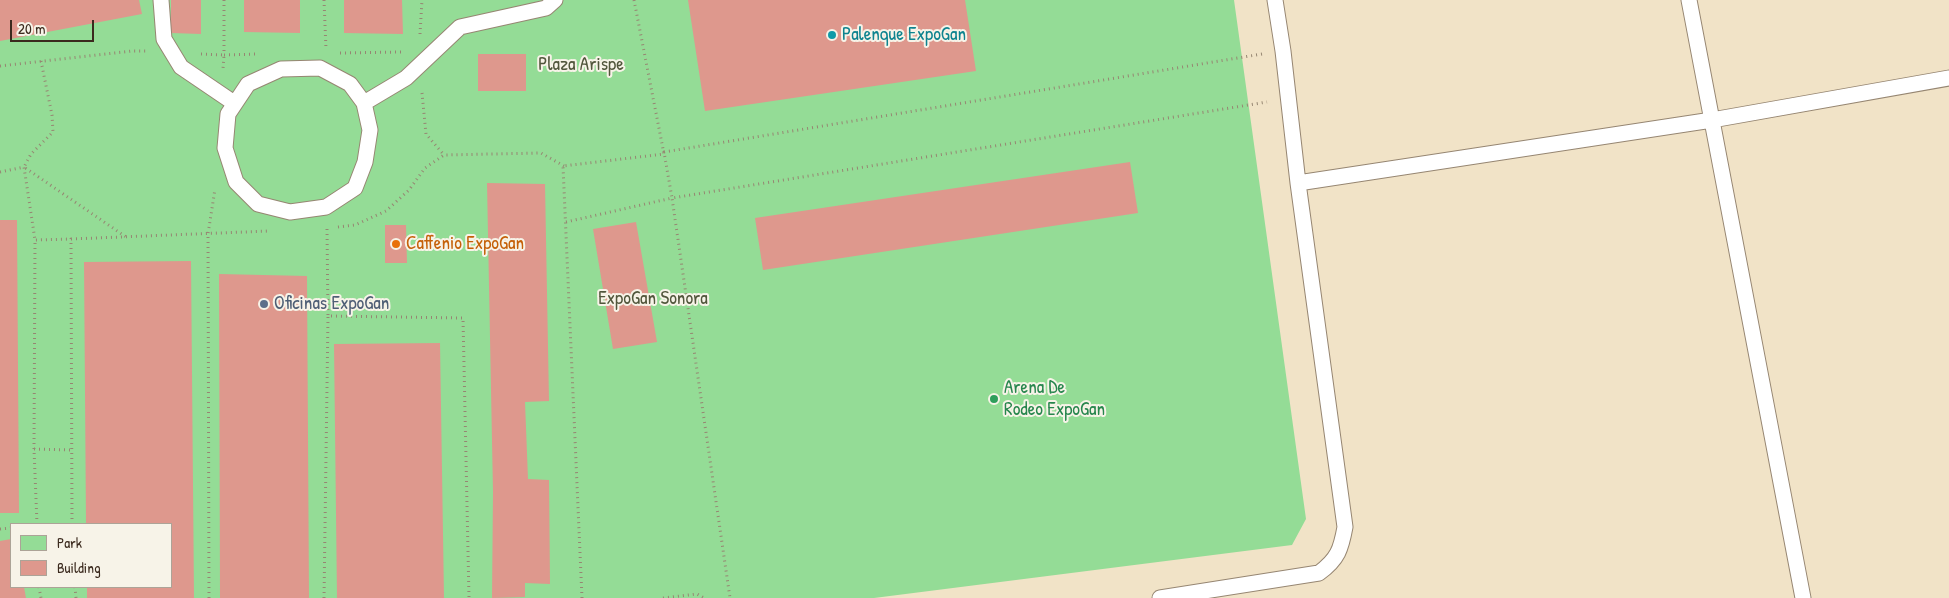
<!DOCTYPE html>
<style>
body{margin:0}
#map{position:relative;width:1949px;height:598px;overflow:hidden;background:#f1e3c7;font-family:"Patrick Hand",sans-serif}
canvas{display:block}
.legend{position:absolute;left:10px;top:523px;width:162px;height:65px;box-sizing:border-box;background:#f7f3e8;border:1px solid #aca397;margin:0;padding:6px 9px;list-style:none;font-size:15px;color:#3b2a1e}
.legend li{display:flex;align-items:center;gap:10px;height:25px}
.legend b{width:25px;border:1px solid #aca397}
.scale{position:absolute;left:10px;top:20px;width:84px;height:22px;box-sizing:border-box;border:2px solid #3b2a1e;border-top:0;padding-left:6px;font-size:15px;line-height:18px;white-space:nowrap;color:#3b2a1e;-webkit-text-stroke:4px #f7f3e8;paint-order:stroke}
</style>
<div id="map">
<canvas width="1949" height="598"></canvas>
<ul class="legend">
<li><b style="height:14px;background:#94dc96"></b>Park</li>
<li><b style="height:14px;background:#de988d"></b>Building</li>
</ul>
<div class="scale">20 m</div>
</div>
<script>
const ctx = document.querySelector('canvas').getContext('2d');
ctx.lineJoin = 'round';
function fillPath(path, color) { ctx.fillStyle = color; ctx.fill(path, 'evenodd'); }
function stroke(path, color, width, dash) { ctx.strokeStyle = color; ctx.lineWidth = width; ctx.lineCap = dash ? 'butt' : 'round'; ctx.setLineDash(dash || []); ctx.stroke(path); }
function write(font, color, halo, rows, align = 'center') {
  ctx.font = font + ' "Patrick Hand",sans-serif'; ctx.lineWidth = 4; ctx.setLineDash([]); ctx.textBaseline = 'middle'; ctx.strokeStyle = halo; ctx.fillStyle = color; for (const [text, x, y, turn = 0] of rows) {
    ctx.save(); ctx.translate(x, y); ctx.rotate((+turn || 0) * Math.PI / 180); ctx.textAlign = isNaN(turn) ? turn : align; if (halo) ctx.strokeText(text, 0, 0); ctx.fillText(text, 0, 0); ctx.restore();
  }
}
const green = new Path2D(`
 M0,0H1234L1306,519L1292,545L874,598H0ZM11,524H171V587H11Z`);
const building = new Path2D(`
 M0,0H139L142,14L0,41Z
 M171,0H201V34L171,33Z
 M244,0H300V33L244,32Z
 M344,0H402L403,34L344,33Z
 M688,0H965L976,71L705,111Z
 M478,54H526V91H478Z
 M1130,162L1138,213L763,270L755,218Z
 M487,183L545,184L549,401L525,402L528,479L549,480L550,584L525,583V597L492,598L493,492Z
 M0,220H17L19,513H0Z
 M636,222L657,342L613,349L593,229Z
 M385,225H406L407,263H385Z
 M191,261L194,598H87V587H171V524H86L84,262Z
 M219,274L307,276L309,598H220Z
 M440,343L444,598H337L334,344Z
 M11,539V587H24L26,598H0V541Z`);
const path = new Path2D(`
 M224,0V55L258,54
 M324,0L326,49
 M420,34L422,0
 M340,53L401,52
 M201,54L224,55L223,69
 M1262,54L664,152L672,198L1267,102
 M41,61L52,115L53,132L31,154L24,167L126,237
 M0,66L132,51H147
 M422,93L426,134L444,155
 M0,172L24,167L35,240
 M566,222L672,198L730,598
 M338,227L355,225L386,211L409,190L425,168L444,155L541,153L564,166
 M327,229L328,316L463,318L469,598
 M34,449L71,450
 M37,524L34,449L35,240L71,239
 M72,524L71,239L269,231
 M0,529L11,528
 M39,587L41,598
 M75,587L76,598
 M209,598L208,234L215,189
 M324,598L328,316
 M582,598L563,166L664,154L634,0
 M663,598L697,594L704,598`);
const lane = new Path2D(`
 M161,0L164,39L181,67L234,103
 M1689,0L1803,598
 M320,68L350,84L364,103L370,130L365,162L355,188L326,207L290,212L258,204L236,182L225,148L228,114L248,84L281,69Z
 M364,103L406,78L460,27L546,8L555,0
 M1298,183L1712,120L1949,78
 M1160,598L1319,573C1338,559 1341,549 1345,527L1298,183L1283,51L1275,0`);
const markers = [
 [832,35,5,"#0f9aa8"],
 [396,244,5,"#e8710a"],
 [264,304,5,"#5c6f8a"],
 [994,399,5,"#2e9e5b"]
];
const cultureNames = [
 ["Palenque ExpoGan",842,35]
];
const parkNames = [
 ["Plaza Arispe",581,65],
 ["ExpoGan Sonora",653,299]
];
const foodNames = [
 ["Caffenio ExpoGan",406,244]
];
const serviceNames = [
 ["Oficinas ExpoGan",274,304]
];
const leisureNames = [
 ["Arena De",1004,388],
 ["Rodeo ExpoGan",1004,410]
];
fillPath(green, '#94dc96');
fillPath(building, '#de988d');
stroke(lane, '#968672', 17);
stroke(path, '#968672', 3, [1, 4]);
stroke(lane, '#fff', 15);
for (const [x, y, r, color] of markers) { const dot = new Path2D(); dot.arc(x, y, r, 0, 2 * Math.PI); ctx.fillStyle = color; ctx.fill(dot); stroke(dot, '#f7f3e8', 2); }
write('19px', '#0d838f', '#f7f3e8', cultureNames, 'left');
write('19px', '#51563c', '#f7f3e8', parkNames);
write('19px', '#c56008', '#f7f3e8', foodNames, 'left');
write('19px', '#4e5e75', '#f7f3e8', serviceNames, 'left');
write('19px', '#27864d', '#f7f3e8', leisureNames, 'left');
</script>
